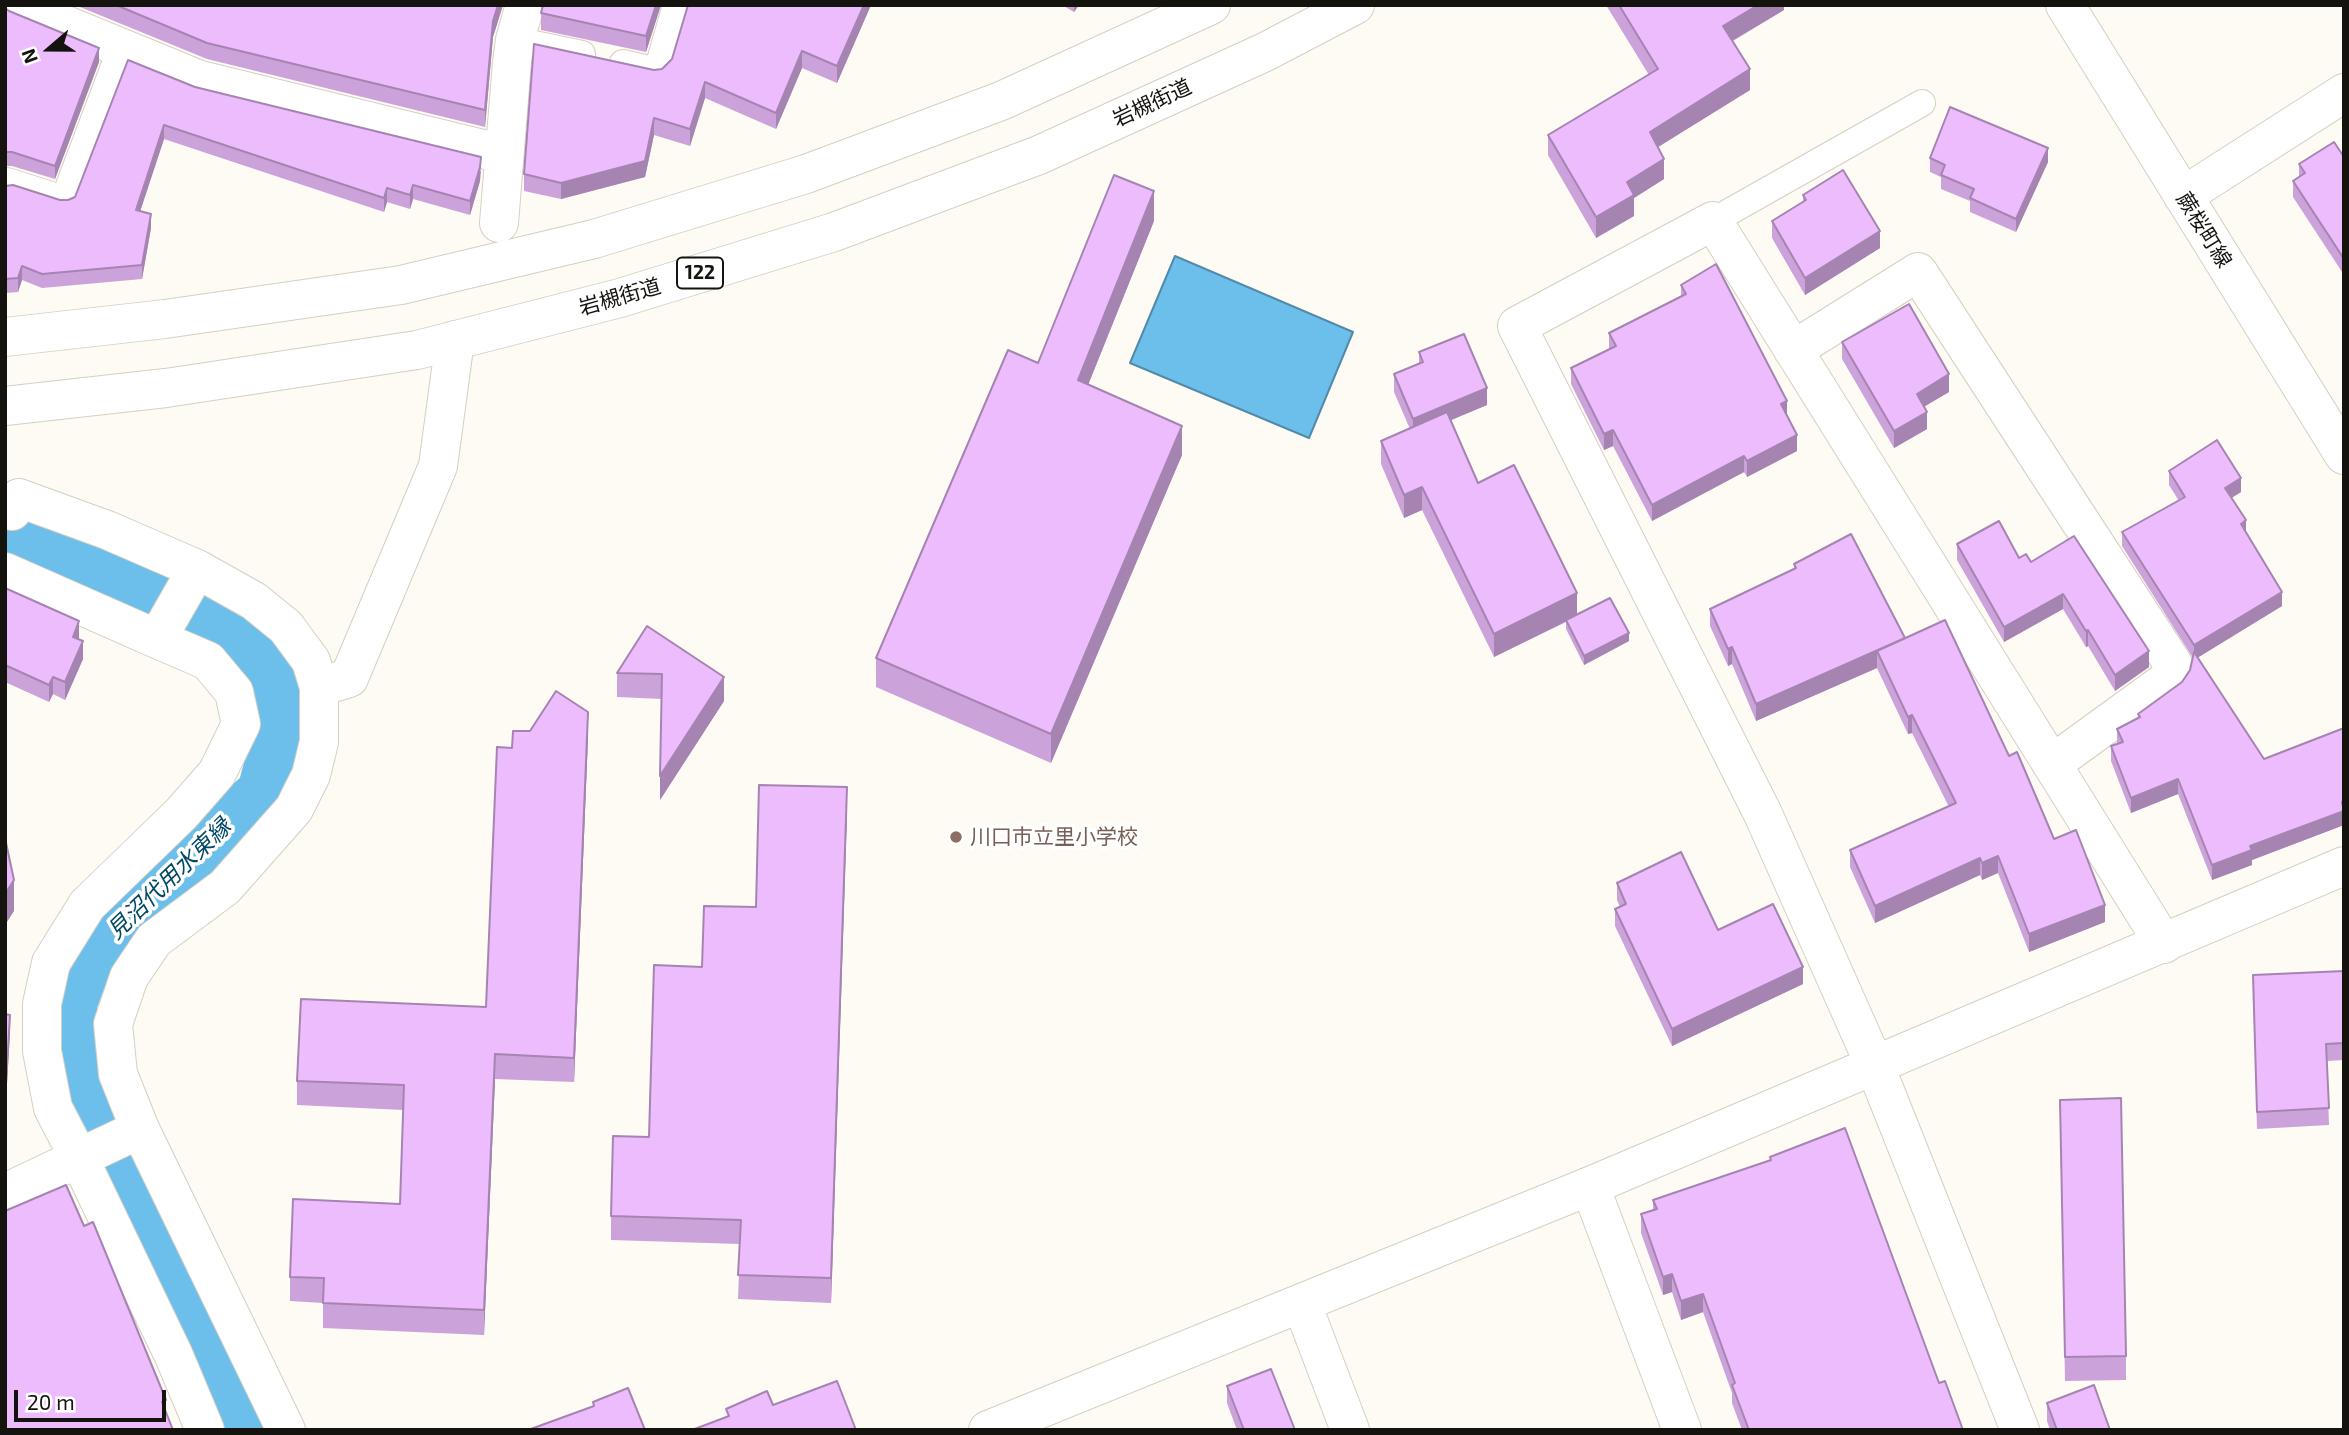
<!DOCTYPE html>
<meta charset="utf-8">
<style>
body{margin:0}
#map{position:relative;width:2349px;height:1435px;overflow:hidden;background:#fefbf5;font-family:"Exo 2",sans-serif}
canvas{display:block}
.frame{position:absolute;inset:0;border:7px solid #15130e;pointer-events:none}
.north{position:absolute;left:14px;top:14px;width:70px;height:70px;-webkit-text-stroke:5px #fff;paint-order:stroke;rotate:250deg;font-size:19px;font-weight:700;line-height:28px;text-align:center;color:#15130e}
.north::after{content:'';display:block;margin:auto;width:24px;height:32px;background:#15130e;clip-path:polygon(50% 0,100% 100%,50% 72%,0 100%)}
.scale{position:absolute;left:14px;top:1390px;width:152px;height:32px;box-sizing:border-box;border:4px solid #15130e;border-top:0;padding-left:9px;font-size:21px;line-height:24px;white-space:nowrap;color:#15130e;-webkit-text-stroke:5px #fff;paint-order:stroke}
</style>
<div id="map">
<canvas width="2349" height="1435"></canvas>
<div class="frame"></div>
<div class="north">N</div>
<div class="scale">20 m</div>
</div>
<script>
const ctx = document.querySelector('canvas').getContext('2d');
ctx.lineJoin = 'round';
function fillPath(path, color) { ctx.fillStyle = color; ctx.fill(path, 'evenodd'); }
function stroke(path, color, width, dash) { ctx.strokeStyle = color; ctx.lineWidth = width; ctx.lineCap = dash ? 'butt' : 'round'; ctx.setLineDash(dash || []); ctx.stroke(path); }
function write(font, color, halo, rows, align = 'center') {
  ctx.font = font + ' "Exo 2","Noto Sans JP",sans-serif'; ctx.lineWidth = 7; ctx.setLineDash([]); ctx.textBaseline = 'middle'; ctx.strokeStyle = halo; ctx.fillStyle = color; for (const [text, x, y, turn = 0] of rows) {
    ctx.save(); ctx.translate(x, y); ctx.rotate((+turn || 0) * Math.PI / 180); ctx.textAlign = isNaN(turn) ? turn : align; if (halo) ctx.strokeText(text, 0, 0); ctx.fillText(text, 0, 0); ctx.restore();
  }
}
const water = new Path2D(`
 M1175,256L1353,332L1309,438L1130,363Z`);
const canal = new Path2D(`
 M20,534L172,599L263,658L278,704L276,744L263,792L110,929L82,974L70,1006L78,1048L101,1108L246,1430`);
const service = new Path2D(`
 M515,40L582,54
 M623,63L657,71L676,5
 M5,186L7,181L64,199L121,48
 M1713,221L1922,103`);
const minor = new Path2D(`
 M17,5L200,80L503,154
 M2183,196L2344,93
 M499,223L512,62L515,40L525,5
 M1793,350L1918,272L2173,664L2169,679L2052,764
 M12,511L19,498L107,530L197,569
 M5,572L157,639L197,569L254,601L286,627L311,661L319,687V742L311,775L294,809L225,887L154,940L129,977L113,1024L118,1074L140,1129L286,1430
 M157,639L208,661L234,692L241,724L217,773L181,814L87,905L51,963L42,1004V1051L53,1108L79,1158L174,1356L205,1430
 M319,687L349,678L438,466L455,340
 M1590,1186L1682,1430
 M5,1193L140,1129
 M1302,1304L1350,1430
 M2020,1430L1875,1066L1763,814L1517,326L1713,221L2164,944`);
const tertiary = new Path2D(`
 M988,1430L1590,1186L2344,866`);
const secondary = new Path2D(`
 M2065,5L2344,455`);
const trunk = new Path2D(`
 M5,337L165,319L401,285L594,239L806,174L1001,101L1211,5
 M5,406L166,388L417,350L620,298L834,232L1039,155L1265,52L1355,5`);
const wall = new Path2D(`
 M75,5H503L493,37L485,127L207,59Z
 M661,5L646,52L541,30V13Z
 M688,5H871L837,83L802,68L776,129L705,98L690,146L654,135L645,177L561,199L524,191V174L654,70L662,69L672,59Z
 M1062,5H1079L1074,12Z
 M1606,5H1784V10L1733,41L1750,90L1658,147L1664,179L1634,198V216L1596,238L1548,155V135L1649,75Z
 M5,8L9,11L99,62L55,179L12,166H5Z
 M195,87L481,171L480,181L470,215L413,199L410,209L387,202L384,212L164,139L140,211L151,228L142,279L42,288L22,280L18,292L5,293V186L60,200H68L75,197Z
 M2344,157V275L2293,197V181L2299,177V164Z
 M1930,158L2048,162L2016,232L1970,212V201L1941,189V177L1930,172Z
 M1803,195L1880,248L1805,295L1772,238V221L1803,202Z
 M1154,221L1088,385L1182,455L1051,763L876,687V658L1038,363Z
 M1681,285L1787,416L1797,451L1747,477L1744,472L1652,521L1613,446L1604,450L1571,384V368L1609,349V333L1681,296Z
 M1842,342L1949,392L1924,406L1927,429L1894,448L1842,359Z
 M1419,352L1487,405L1451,420L1478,483L1577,615L1629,641L1584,665L1566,629V622L1494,657L1422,510L1404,518L1381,464V441L1410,429L1394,392V374L1419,363Z
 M2169,471L2241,492L2231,498L2246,532L2282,606L2198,657L2264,759L2344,728V825L2252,860V865L2212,880L2178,794L2131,813L2111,761V746L2117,744V729L2138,718V714L2182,682L2190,670L2193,658L2122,546V532L2179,501L2169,485Z
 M1957,544L2019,558L2031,562L2149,667L2115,691L2088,646L2086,647L2063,609L2004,642L1957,560Z
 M1794,564L1905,638L2009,756L2054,839L2105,922L2029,952L1998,873L1982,880L1980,875L1875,923L1850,867V850L1949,807L1912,733L1908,734L1877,668L1756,721L1732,664L1728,666L1710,626V609L1794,569Z
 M5,588L78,639L83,659L65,700L53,694L49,702L5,682Z
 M647,626L724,701L660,800L662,699L617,697V673Z
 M588,737L574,1082L495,1079L484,1335L323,1328V1303L290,1301V1277L400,1204L403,1110L297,1105V1081L486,1007L512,748Z
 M847,812L831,1303L738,1299L740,1244L611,1240V1216L649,1137L702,967Z
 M1617,883L1718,930L1803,984L1672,1046L1615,926V909L1620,907L1617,900Z
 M2344,971V1060L2327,1061L2329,1125L2257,1129L2253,975Z
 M2060,1100L2126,1356V1380L2065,1381Z
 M1770,1157L1939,1383L1963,1430H1742L1732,1403V1393L1703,1312L1681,1320L1672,1292L1663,1295L1641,1233V1214L1653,1210V1200L1770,1161Z
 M1227,1386L1295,1430H1237L1227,1403Z
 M2047,1403L2110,1430H2050L2047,1421Z`);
const shadedWall = new Path2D(`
 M498,5H503L493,37L485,127V110L493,21Z
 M656,5H661L646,52V36Z
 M864,5H871L837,83V66Z
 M1074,5H1079L1074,12Z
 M1758,5H1784V10L1723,46V26Z
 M99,48V62L55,179V166Z
 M802,51V68L776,129V113Z
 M1750,69V90L1650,152V132Z
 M705,82V98L690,146V129Z
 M654,118V135L645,177L561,199V183Z
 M164,125V139L136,224V210Z
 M2048,148V162L2016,232V219Z
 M481,157L480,181L470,215V201Z
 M1664,159V179L1634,198V216L1596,238V217L1627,182Z
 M413,185V199L410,209V195Z
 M387,188V202L384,212V198Z
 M1154,191V221L1078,410V380Z
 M151,214V228L142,279V265Z
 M1880,231V248L1805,295V278Z
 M22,266V280L18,292V278Z
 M1949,374V392L1917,411V394Z
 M1487,388V405L1413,436V419Z
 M1787,401V418L1781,404Z
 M1927,412V429L1894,448V431Z
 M1182,426V455L1051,763V734Z
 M1613,430V446L1604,450V434Z
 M1797,435V451L1747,477V461Z
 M1744,456V472L1652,521V505Z
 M2241,478V492L2225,502V488Z
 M1422,487V510L1404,518V495Z
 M2246,520V535L2241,524Z
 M2282,592V606L2194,660V645Z
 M1577,593V616L1494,657V634Z
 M2063,594V609L2004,642V627Z
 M79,621V638L73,654V637Z
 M2088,630V646L2086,647V631Z
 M1629,633V641L1584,665V656Z
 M1905,638L1877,651V668L1756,721V704Z
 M83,641V659L65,700V682Z
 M1732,647V664L1728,666V649Z
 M2149,651V667L2115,691V675Z
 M53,677V694L49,702V685Z
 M724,677V701L660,800V776Z
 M588,712V737L574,1082V1058Z
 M1912,715V733L1908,734V717Z
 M2178,779V794L2131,813V798Z
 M847,787V812L831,1303V1278Z
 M2344,801V825L2252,860V865L2212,880V865Z
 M1998,856V873L1982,880V863Z
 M1980,858V875L1875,923V906Z
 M14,880V911L5,925V894Z
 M2105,905V922L2029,952V934Z
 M1803,967V984L1672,1046V1029Z
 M10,1015V1032L5,1118V1101Z
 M495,1054V1079L484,1335V1310Z
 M1672,1274V1292L1663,1295V1277Z
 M1703,1294V1312L1681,1320V1301Z
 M166,1400V1417L162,1402Z`);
const building = new Path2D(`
 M116,5H498L493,21L485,110L207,43Z
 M543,5H656L646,36L541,13Z
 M688,5H864L837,66L802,51L776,113L705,82L690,129L654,118L645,161L561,183L524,174L534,44L654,70L662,69L672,59Z
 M1619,5H1758L1723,26L1750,69L1650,132L1664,159L1627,182L1634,195L1596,217L1548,135L1658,69Z
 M5,8L9,11L99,48L55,166L12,152H5Z
 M128,60L195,87L481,157L480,167L470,201L413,185L410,195L387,188L384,198L164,125L136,210L151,214L142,265L42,274L22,266L18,278L5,279V186L13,185L60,200H68L75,197Z
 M1950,107L2048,148L2016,219L1970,198L1974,189L1941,175L1945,165L1930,158Z
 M2334,142L2344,157V259L2293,181L2305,173L2299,164Z
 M1843,170L1880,231L1805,278L1772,221L1806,200L1803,195Z
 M1114,175L1154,191L1078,380L1182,426L1051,734L876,658L1008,350L1038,363Z
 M1716,264L1787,401L1781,404L1797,435L1747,461L1744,456L1652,505L1613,430L1604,434L1571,368L1616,346L1609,333L1686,294L1681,285Z
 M1909,304L1949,374L1917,394L1927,412L1894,431L1842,342Z
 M1464,334L1487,388L1413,419L1394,374L1423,362L1419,352Z
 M1447,412L1478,483L1514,465L1577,593L1494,634L1422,487L1404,495L1381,441Z
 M2217,440L2241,478L2225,488L2246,520L2241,524L2282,592L2194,645L2122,532L2185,497L2169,471Z
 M1999,521L2019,558L2026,554L2031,562L2074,536L2149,651L2115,675L2088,630L2086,631L2063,594L2004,627L1957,544Z
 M1851,534L1905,638L1756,704L1732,647L1728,649L1710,609L1796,568L1794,564Z
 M5,588L79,621L73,637L83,641L65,682L53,677L49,685L5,665Z
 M1610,598L1629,633L1584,656L1566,620Z
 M1945,620L2009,756L2017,752L2054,839L2076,830L2105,905L2029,934L1998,856L1982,863L1980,858L1875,906L1850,850L1956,803L1912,715L1908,717L1877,651Z
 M647,626L724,677L660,776L662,674L617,673Z
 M2194,652L2264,759L2344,728V801L2342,802L2344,811L2250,846L2252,850L2212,865L2178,779L2131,798L2111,746L2123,742L2117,729L2140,717L2138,714L2182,682L2190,670Z
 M556,691L588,712L574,1058L495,1054L484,1310L323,1303L324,1278L290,1277L293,1199L400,1204L404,1085L297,1081L301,999L486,1007L497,747L512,748L513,731H530Z
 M759,785L847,787L831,1278L738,1275L741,1220L611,1216L613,1136L649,1137L654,965L702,967L704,906L756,907Z
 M5,838L14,880L5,894Z
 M1681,852L1718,930L1773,904L1803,967L1672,1029L1615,909L1626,904L1617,883Z
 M2344,971V1043L2326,1044L2329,1108L2257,1112L2253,975Z
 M5,1014L10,1015L5,1101Z
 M2121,1098L2126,1356L2065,1357L2060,1100Z
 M1845,1128L1939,1383L1945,1381L1963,1430H1749L1732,1385L1735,1383L1703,1294L1681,1301L1672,1274L1663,1277L1641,1214L1657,1209L1653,1200L1771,1160L1770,1157Z
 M66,1185L84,1226L93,1222L166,1400L162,1402L173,1430H5V1211Z
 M1271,1369L1295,1430H1244L1227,1386Z
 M837,1381L856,1430H692L729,1416L726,1409L767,1391L773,1405Z
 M2094,1385L2110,1430H2057L2047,1403Z
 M628,1388L645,1430H528L594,1406L593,1402Z`);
const markers = [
 [956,837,7,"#8d6e63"]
];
const shields = [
 [700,273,46]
];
const shieldNames = [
 ["122",700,273]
];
const streetNames = [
 ["岩槻街道",1152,103,-25],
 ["蕨桜町線",2204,230,58],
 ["岩槻街道",620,297,-16]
];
const educationNames = [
 ["川口市立里小学校",970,837]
];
const waterNames = [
 ["見沼代用水東縁",169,879,-44]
];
fillPath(water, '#6cbeeb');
stroke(water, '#528ba9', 2);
stroke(canal, '#6cbeeb', 52);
stroke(service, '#d6cfc2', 28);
stroke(minor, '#d6cfc2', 40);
stroke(tertiary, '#d6cfc2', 40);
stroke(secondary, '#d6cfc2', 40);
stroke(trunk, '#d6cfc2', 40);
stroke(service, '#fff', 26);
stroke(minor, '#fff', 38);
stroke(tertiary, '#fff', 38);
stroke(secondary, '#fff', 38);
stroke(trunk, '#fff', 38);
fillPath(wall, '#cca2da');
fillPath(shadedWall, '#a684b1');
fillPath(building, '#edbcfd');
stroke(building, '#a684b1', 2);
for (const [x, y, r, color] of markers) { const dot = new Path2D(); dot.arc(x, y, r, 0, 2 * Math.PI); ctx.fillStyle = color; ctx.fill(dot); stroke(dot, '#fff', 2.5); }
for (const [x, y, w] of shields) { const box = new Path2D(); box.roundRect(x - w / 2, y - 15.5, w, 31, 5); ctx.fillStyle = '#fff'; ctx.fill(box); stroke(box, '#15130e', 2); }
write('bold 19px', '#15130e', null, shieldNames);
write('21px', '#15130e', '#fff', streetNames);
write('21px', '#785e54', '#fff', educationNames, 'left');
write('italic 23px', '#004865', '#fff', waterNames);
</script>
